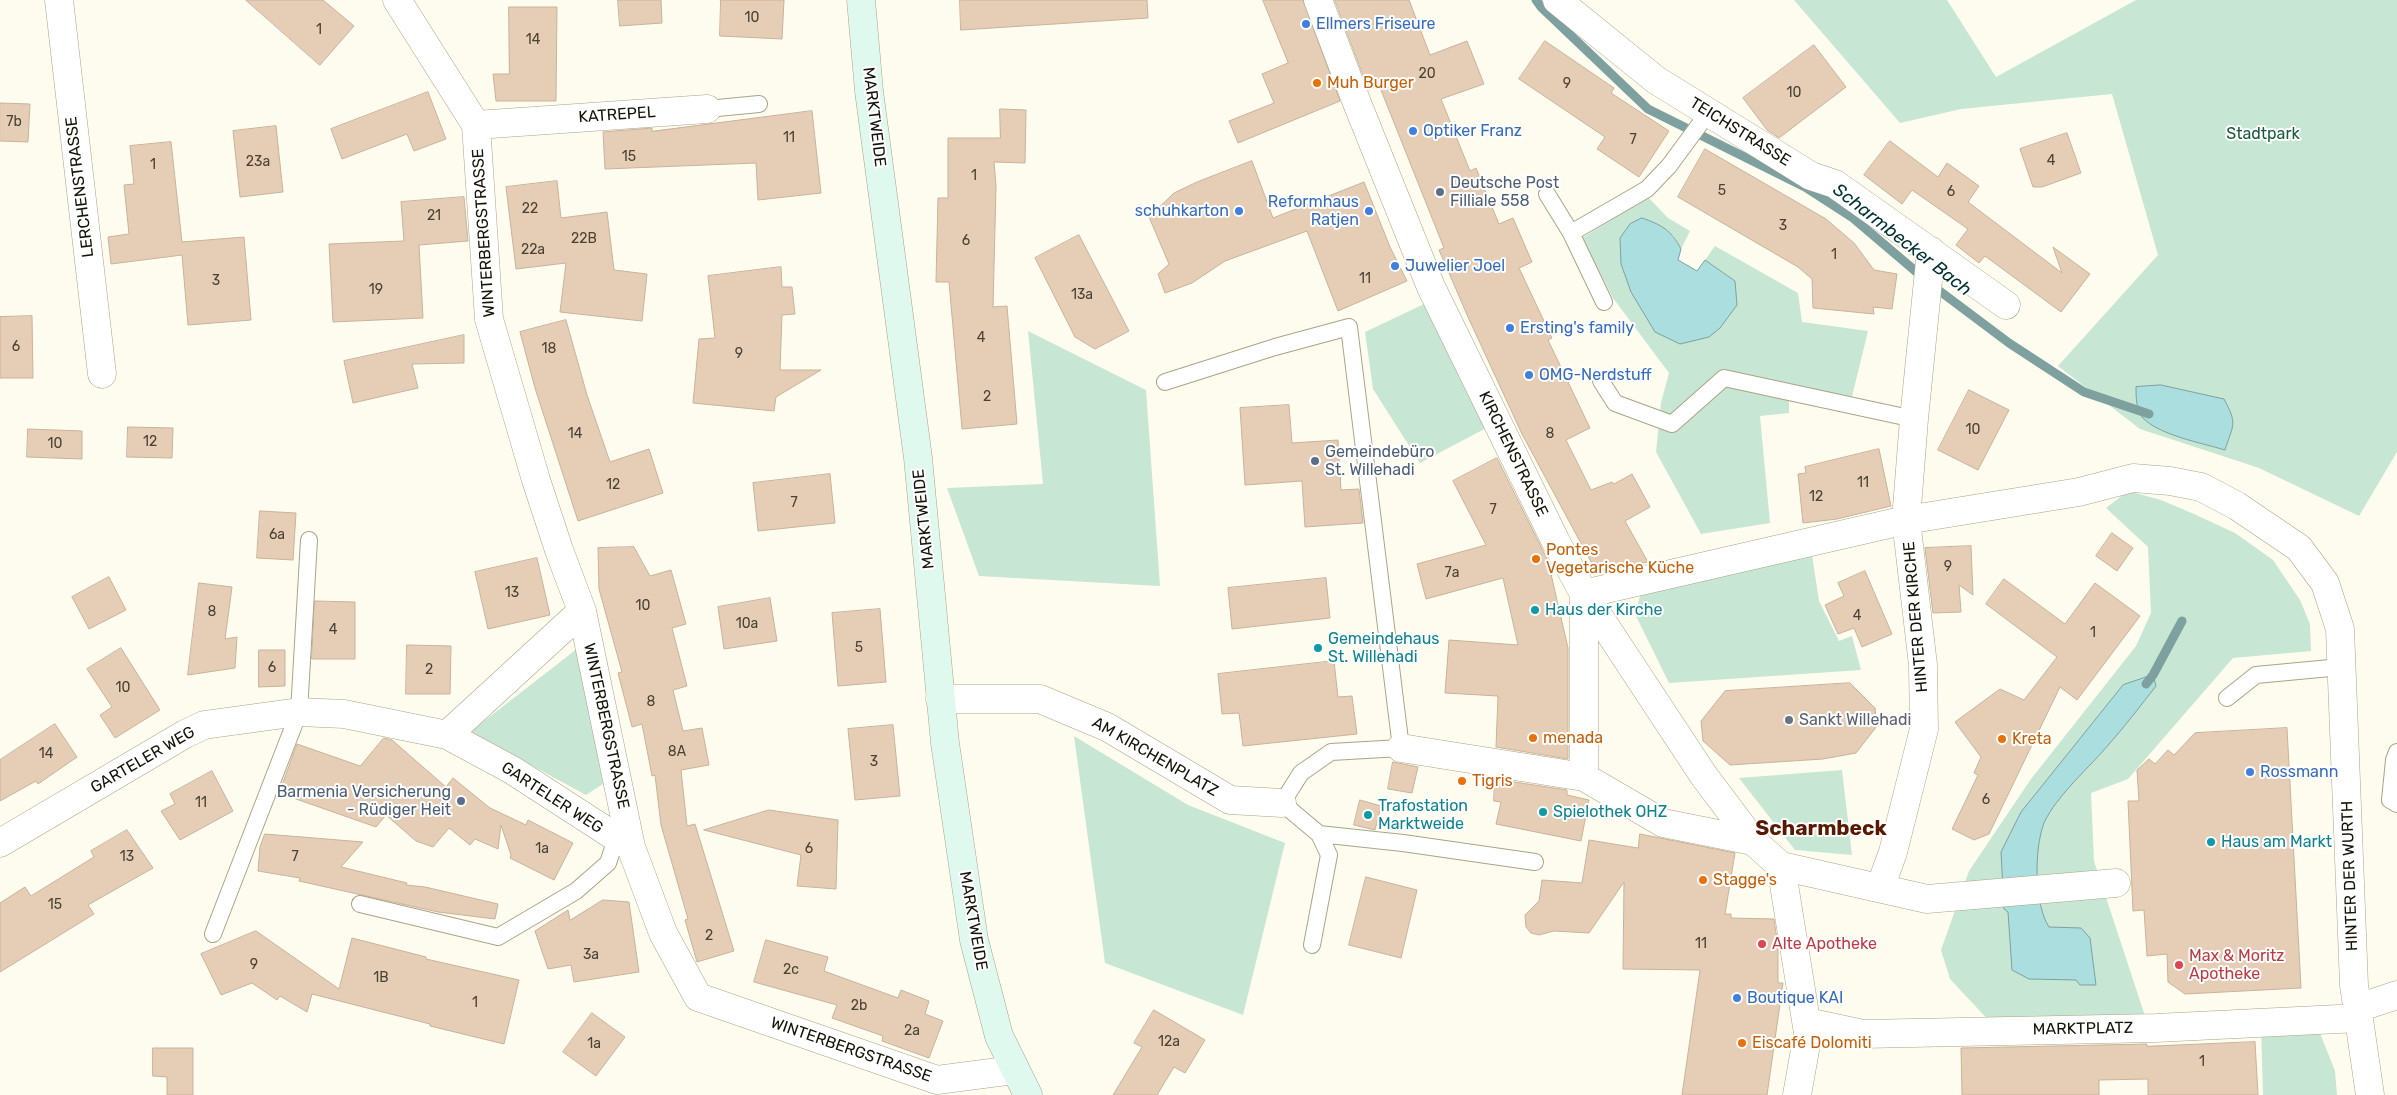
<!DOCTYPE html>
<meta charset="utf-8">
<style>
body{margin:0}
canvas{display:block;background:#fefcef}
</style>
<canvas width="2397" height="1095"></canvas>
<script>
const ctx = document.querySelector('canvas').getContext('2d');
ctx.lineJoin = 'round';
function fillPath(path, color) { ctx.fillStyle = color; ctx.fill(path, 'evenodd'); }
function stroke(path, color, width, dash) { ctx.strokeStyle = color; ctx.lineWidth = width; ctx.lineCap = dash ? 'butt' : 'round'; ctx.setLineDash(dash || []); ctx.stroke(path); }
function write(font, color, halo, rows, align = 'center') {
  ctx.font = font + ' Rubik,sans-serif'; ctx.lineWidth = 4; ctx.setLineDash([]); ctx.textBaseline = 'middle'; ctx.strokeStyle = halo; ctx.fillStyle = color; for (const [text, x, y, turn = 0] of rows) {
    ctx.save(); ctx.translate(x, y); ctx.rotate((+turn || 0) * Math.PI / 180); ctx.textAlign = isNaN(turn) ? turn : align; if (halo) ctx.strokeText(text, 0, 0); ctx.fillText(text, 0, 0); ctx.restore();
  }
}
const green = new Path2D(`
 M1794,0H1947L1996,77L2136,0H2397V452L2359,516L2259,468L2140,429L2058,366L2158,255L2112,94L1961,109L1900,123Z
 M1648,197L1668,218L1690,231L1681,249L1673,235L1621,264L1735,281L1705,260L1715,246L1798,293L1802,322L1868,331L1848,413L1789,401V413L1760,416L1770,523L1701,534L1656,452L1661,403L1669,373L1613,298L1582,238Z
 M1424,304L1490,426L1420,463L1373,389L1365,332Z
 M1028,331L1146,390L1160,586L979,576L947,488L1043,484Z
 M2128,491L2161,500L2194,514L2235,533L2273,560L2300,600L2310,624L2311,651L2233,658L2128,779L2091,793L2094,861L2146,1019L1992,1024L1950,979L1941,950L1969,871L2031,779L2136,646L2151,613L2148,547L2106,508Z
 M1812,555L1819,601L1839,641L1852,636L1861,670L1669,683L1635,614L1642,589Z
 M578,648L603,784L586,795L470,732Z
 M1074,736L1188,805L1285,843L1243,1015L1105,963Z
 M1842,770L1852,855L1795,850L1739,778Z
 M2316,1023L2335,1071L2337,1095H2263L2261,1026Z`);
const water = new Path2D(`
 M1642,218C1662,225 1671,230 1681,249L1678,260L1697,271L1705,260L1735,281L1737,305L1720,328L1709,337L1680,344L1655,332L1631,292L1621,264L1620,238L1630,224Z
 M2161,385L2224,399C2238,425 2233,424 2225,450C2202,443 2158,435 2142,417C2136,409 2136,396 2136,387Z
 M2153,675L2156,686C2141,705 2126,725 2110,743C2091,766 2056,796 2044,823C2034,849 2034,904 2049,927L2081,928L2090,938L2096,985H2080L2076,980L2029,979L2012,970L2008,912L2004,909L2001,852L2021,812L2123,685Z`);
const stream = new Path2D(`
 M1536,0L1541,7L1648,109L1805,187L1853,218L1933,286L2009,343L2084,392L2149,414
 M2146,684L2153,675L2182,621`);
const building = new Path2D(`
 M246,0H323L354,26L320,65Z
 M618,0H661L662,23L620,26Z
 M721,0H784L782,39L720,36Z
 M960,0H1147L1148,18L961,30Z
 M1263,0H1303L1340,101L1238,143L1229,121L1274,103L1262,74L1288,63Z
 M1335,0H1409L1430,55L1467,41L1484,84L1441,99L1470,171L1476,168L1499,224L1513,218L1532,262L1519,268L1552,338L1548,340L1590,428L1566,440L1591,490L1612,482L1614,484L1632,474L1650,507L1625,521L1648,562L1597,573L1522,434L1468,317L1439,250L1444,248L1379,85L1369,90Z
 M509,7H557L556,101H496L493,74H509Z
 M1545,41L1614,88L1611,93L1669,131L1639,177L1597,149L1605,137L1519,79Z
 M1814,45L1846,87L1779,138L1767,130L1743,98Z
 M428,92L446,139L414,151L407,134L342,159L331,129Z
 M0,103L30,104L28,142L0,141Z
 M1000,109L1026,110L1025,163L994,162L996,186L993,307L1007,306L1017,424L962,429L949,282H936L938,198H948V138H1000Z
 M812,111L821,193L758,200L756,163L605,169L603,132L652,128V131Z
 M276,126L283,192L240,197L233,131Z
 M2067,133L2081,173L2042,187H2033L2020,149Z
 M1890,141L1938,177L1947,163L1979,186L1968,202L2062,273L2053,247L2090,274L2061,312L1985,256L1979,263L1956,245L1968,229L1912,190L1902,204L1864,175Z
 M171,142L182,242L244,237L251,320L188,325L182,255L111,264L108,237L129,234L124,185L134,184L130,146Z
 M1705,149L1826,219L1854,243L1874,270L1897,274L1892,309L1873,307L1874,314L1813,308L1812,279L1798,267L1678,197Z
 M1252,161L1273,218L1364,182L1390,247L1407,281L1338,311L1307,231L1225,261L1192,283L1165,293L1158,274L1169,264L1149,217L1174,193L1197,182Z
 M557,181L561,218L607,212L614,270L647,274L642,321L560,312L566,263L516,269L506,187Z
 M464,197L468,241L419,245L423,318L333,322L329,244L404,241L401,202Z
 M1079,235L1129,331L1095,349L1075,337L1035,258Z
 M781,267L782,287H792L795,314L782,315L780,370H821L776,397L774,411L693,403L699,339L715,338L708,276Z
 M32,316L33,378H0V317Z
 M566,320L587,395L610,462L649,449L663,493L578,521L535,388L520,332Z
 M464,335V363L412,364L418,388L353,403L344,361Z
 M1969,390L2009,410L1978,470L1938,450Z
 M1289,405L1292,443L1338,440L1341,490L1359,489L1363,523L1305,527L1302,481L1245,485L1240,408Z
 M128,427L173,428L172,458L127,457Z
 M28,429L82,431V459L27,457Z
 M1879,449L1891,506L1837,519L1803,523L1798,474L1806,473L1805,467Z
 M1497,458L1548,561L1568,648V759L1496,747L1498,696L1445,693L1449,640L1518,645L1503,578L1426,599L1417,564L1486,545L1453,481Z
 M830,474L835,523L758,531L753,483Z
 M260,511L296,513L293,560L257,558Z
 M2112,533L2133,548L2117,571L2096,556Z
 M1971,546L1973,595L1959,585L1961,612L1933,613L1925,548Z
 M634,547L650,576L671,570L686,624L672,628L687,686L673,690L683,731L702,728L709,765L681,770L687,826L695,824L734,951L697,962L685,920L688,919L661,825L655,775L652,776L642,724L632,727L618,673L622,672L599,589L598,548Z
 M537,558L550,615L488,629L475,572Z
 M1865,571L1892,634L1862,647L1854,628L1838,634L1825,605L1844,596L1838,583Z
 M109,577L126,610L89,629L72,597Z
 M1326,578L1330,618L1232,629L1228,588Z
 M2004,579L2065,624L2095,583L2140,616L2077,700L2060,687L1989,834L1974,840L1952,829L1978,775L1974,773L1981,757L1955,722L2000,689L2024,700L2057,657L1986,604Z
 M199,583L232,587L225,639L237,637L235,668L188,675Z
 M770,598L777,641L724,649L718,607Z
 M315,601L355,602V659H312Z
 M880,609L886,682L838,686L832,613Z
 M407,645L451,646L450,694H406Z
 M121,648L160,710L115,738L100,715L112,707L87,669Z
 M259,650H285V686L259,687Z
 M1334,661L1338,697L1352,696L1357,734L1243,746L1239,713L1222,714L1218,674Z
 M1850,683L1875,708L1877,726L1856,753L1823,759L1730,765L1703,741L1701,721L1725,691Z
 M55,724L77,757L38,784L36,781L0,801V760Z
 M893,725L900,796L855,800L848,729Z
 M2287,728L2301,988L2185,994L2168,982L2167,954L2147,956L2144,910L2133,911L2128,801H2139L2137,770L2149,759L2155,764L2168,750L2174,755L2195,733Z
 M384,738L392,740L446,787L453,778L490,808L526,825L528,820L573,843L554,880L510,858L511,855L501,825L498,849L475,839L470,845L449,828L433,847L416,841L386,815L376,827L279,793L297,744L360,766Z
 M1393,762L1418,767L1412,793L1388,789Z
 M212,771L233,811L180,840L161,811L175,804L170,794Z
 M1495,779L1567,790V795L1589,800L1581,841L1496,824L1501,802L1494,801Z
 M1360,800L1381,806L1375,830L1354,825Z
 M769,810L838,820L836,889L797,886L801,855L704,830Z
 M127,830L153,868L88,905L94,914L0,972V903L25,887L31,896L94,857L91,851Z
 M265,834L363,842L341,867L407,883L406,885L425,887L498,904L495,919L438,912L299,881L300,878L258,871L260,847Z
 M1640,834L1735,853L1725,914H1731V918L1774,919L1778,947V983H1783L1767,1095H1682L1700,970L1623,969L1624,882L1589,933L1554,931L1539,935L1531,933L1526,927L1525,915L1539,901L1542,880L1582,883L1589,840L1638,848Z
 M1366,877L1417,890L1401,958L1349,945Z
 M603,900L629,902L639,972L574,982L571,965L548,969L535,931L568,910L570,920Z
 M256,931L339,989L352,938L426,957V959L519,980L504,1044L430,1026V1024L312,994L307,1012L280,996L277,1000L252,983L221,995L201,954Z
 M766,940L828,957L824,971L898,998L901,990L929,1001L925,1014L943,1021L929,1058L882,1041L883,1036L832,1018L837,1005L754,982Z
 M1154,1010L1205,1040L1185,1073L1174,1067L1157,1095H1113L1142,1047L1134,1043Z
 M592,1013L625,1037L596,1076L563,1052Z
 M2255,1042L2258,1095H2148V1079L2099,1080V1095H1962L1961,1048L2147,1044V1046Z
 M153,1048H193V1095H167V1077L153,1076Z`);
const lane = new Path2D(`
 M707,109L759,104
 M1547,194L1571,233L1647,189L1669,166L1708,113
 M1571,233L1604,302
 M1601,381L1615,403L1672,424L1724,378L1914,419
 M1165,382L1275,347L1349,327L1401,748L1331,752L1301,773L1282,803L1319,834L1329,855L1312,945
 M2227,698L2256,675L2341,667
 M2397,752L2394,760L2390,800L2397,804
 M1319,834L1403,843L1535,862
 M360,904L498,937L576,891L608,863L616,839
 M213,934L299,712L309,540`);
const street = new Path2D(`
 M59,0L102,374
 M397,0L476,125L489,319L536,480L559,550L582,611L631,847L663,933L698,997L937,1080L1014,1070
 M1318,0L1357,103L1431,287L1556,542L1584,594L1704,776L1753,841L1781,866L1927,899L2116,883
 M1557,0L1656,80L1811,176L1835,184L2006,305
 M476,125L707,109
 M940,699H1040L1107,727L1230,800L1282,803
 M447,735L582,611
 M1401,748L1584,777L1663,823L1753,841
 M1584,777V594L1906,520L2079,492L2133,478L2170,481L2201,487L2237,506L2299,548L2325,583L2340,629L2354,985L2370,1095
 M0,843L185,734L204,725L299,712L344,714L447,735L512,770L631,847
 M1781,866L1808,1033L1797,1095
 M1880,888L1893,852L1924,729L1923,665L1906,520L1914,419L1931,251
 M2358,1008L2397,995
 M1807,1022L1863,1034L2156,1028L2359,1018`);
const secondary = new Path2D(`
 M861,0L869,91L918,458L945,743L974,940L999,1036L1028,1095`);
const markers = [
 [1306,24,5,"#3f7fe0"],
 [1317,83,5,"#e8710a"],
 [1413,131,5,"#3f7fe0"],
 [1440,192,5,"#5c6f8a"],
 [1239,211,5,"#3f7fe0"],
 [1369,211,5,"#3f7fe0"],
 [1395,266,5,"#3f7fe0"],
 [1510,328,5,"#3f7fe0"],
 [1529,375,5,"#3f7fe0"],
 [1315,461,5,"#5c6f8a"],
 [1536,559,5,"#e8710a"],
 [1535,610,5,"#0f9aa8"],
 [1318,648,5,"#0f9aa8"],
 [1789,720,5,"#6b7280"],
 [1533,738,5,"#e8710a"],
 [2002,739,5,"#e8710a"],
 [2250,772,5,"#3f7fe0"],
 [1462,781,5,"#e8710a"],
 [461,801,5,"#5c6f8a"],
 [1543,812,5,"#0f9aa8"],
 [1368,815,5,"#0f9aa8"],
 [2211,842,5,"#0f9aa8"],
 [1703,880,5,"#e8710a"],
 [1762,944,5,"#e0444e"],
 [2179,965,5,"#e0444e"],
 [1737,998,5,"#3f7fe0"],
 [1742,1043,5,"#e8710a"]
];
const numberNames = [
 ["10",752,18],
 ["1",319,30],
 ["14",533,40],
 ["20",1427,74],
 ["9",1567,84],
 ["10",1794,93],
 ["7b",14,122],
 ["11",789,138],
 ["7",1633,140],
 ["15",629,157],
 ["4",2051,161],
 ["23a",258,162],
 ["1",153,165],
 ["1",974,176],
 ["5",1722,191],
 ["6",1951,192],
 ["22",530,209],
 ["21",434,216],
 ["3",1783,226],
 ["22B",584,239],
 ["6",966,241],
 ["22a",533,250],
 ["1",1834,255],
 ["11",1365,279],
 ["3",216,281],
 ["19",376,290],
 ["13a",1082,295],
 ["4",981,338],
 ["6",16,347],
 ["18",549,349],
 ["9",739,354],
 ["2",987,397],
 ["10",1973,430],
 ["14",575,434],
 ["8",1550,434],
 ["12",150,442],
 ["10",55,444],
 ["11",1863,483],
 ["12",613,485],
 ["12",1816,497],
 ["7",794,503],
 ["7",1493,510],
 ["6a",277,535],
 ["9",1948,567],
 ["7a",1452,573],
 ["13",512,593],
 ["10",643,606],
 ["8",212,612],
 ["4",1857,616],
 ["10a",747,624],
 ["4",333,630],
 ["1",2093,633],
 ["5",859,648],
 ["6",272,668],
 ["2",429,670],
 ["10",123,688],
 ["8",651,702],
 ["8A",677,752],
 ["14",46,754],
 ["3",874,762],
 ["6",1986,800],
 ["11",201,803],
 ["1a",542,849],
 ["6",809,849],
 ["13",127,857],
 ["7",295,857],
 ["15",55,905],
 ["2",709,936],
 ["11",1701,944],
 ["3a",591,955],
 ["9",254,965],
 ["2c",791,970],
 ["1B",381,978],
 ["1",475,1003],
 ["2b",859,1006],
 ["2a",912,1031],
 ["12a",1169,1042],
 ["1a",594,1044],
 ["1",2202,1062]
];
const shopNames = [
 ["Ellmers Friseure",1316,24],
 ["Optiker Franz",1423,131],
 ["Reformhaus",1359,202,"right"],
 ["Ratjen",1359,220,"right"],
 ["schuhkarton",1229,211,"right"],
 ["Juwelier Joel",1405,266],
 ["Ersting's family",1520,328],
 ["OMG-Nerdstuff",1539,375],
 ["Rossmann",2260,772],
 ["Boutique KAI",1747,998]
];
const foodNames = [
 ["Muh Burger",1327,83],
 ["Pontes",1546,550],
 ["Vegetarische Küche",1546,568],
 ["menada",1543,738],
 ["Kreta",2012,739],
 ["Tigris",1472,781],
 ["Stagge's",1713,880],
 ["Eiscafé Dolomiti",1752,1043]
];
const streetNames = [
 ["KATREPEL",617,115,-4],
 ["MARKTWEIDE",874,117,83],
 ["TEICHSTRASSE",1740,132,32],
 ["LERCHENSTRASSE",80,187,-97],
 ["WINTERBERGSTRASSE",484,233,-94],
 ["KIRCHENSTRASSE",1513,454,64],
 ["MARKTWEIDE",924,519,-96],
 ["HINTER DER KIRCHE",1916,617,-95],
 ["WINTERBERGSTRASSE",606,726,78],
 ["AM KIRCHENPLATZ",1155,757,30],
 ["GARTELER WEG",143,760,-30],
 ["GARTELER WEG",552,798,33],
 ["HINTER DER WURTH",2350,876,-92],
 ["MARKTWEIDE",973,921,80],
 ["MARKTPLATZ",2083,1029,-1],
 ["WINTERBERGSTRASSE",851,1050,19]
];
const parkNames = [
 ["Stadtpark",2263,134]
];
const serviceNames = [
 ["Deutsche Post",1450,183],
 ["Filliale 558",1450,201],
 ["Gemeindebüro",1325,452],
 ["St. Willehadi",1325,470],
 ["Barmenia Versicherung",451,792,"right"],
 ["- Rüdiger Heit",451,810,"right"]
];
const cultureNames = [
 ["Haus der Kirche",1545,610],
 ["Gemeindehaus",1328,639],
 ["St. Willehadi",1328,657],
 ["Trafostation",1378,806],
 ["Marktweide",1378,824],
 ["Spielothek OHZ",1553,812],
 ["Haus am Markt",2221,842]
];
const worshipNames = [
 ["Sankt Willehadi",1799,720]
];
const healthNames = [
 ["Alte Apotheke",1772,944],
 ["Max & Moritz",2189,956],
 ["Apotheke",2189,974]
];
const waterNames = [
 ["Scharmbecker Bach",1902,240,38]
];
const districtNames = [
 ["Scharmbeck",1821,829]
];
fillPath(green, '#c8e6d4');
fillPath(water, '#abdedf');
stroke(water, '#7ea19f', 1);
stroke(stream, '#7ea19f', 9);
fillPath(building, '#e6ceb6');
stroke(building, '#c9b29a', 1);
stroke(lane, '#aaa486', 18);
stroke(street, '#aaa486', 29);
stroke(secondary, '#aaa486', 29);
stroke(lane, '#fff', 16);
stroke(street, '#fff', 28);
stroke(secondary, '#dff9ef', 28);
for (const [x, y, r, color] of markers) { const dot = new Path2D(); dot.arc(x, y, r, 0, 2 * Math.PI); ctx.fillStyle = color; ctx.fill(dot); stroke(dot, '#fff', 2); }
write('14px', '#4a4234', null, numberNames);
write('16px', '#366cbe', '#fff', shopNames, 'left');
write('16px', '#c56008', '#fff', foodNames, 'left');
write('16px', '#161409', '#fff', streetNames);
write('16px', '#18593a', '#fff', parkNames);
write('16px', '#4e5e75', '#fff', serviceNames, 'left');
write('16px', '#0d838f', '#fff', cultureNames, 'left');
write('16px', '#5b616d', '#fff', worshipNames, 'left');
write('16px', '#be3a42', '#fff', healthNames, 'left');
write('italic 18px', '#003234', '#fff', waterNames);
write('bold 21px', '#591900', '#fff', districtNames);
</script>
